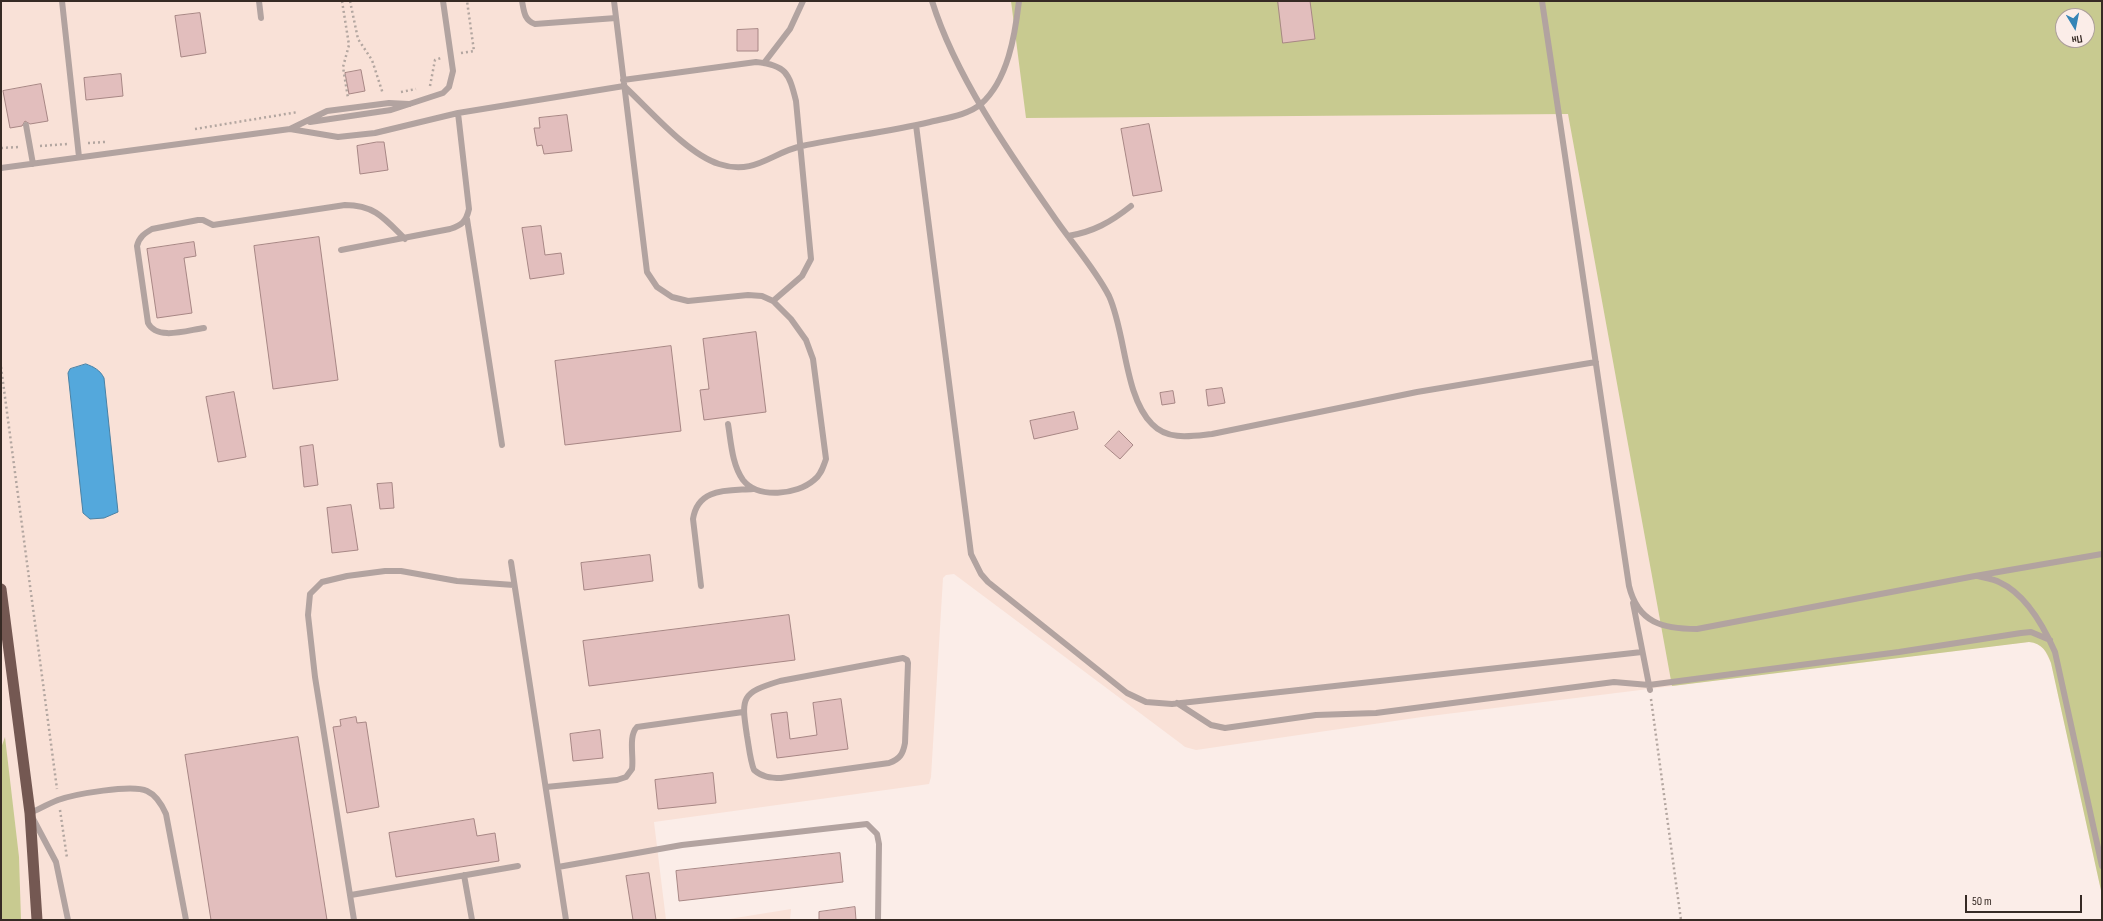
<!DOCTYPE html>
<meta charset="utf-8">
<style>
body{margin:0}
#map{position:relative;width:2103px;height:921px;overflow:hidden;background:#fbede8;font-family:"Sofia Sans Condensed",sans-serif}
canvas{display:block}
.frame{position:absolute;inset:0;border:2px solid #362a24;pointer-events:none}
.north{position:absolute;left:2055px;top:8px;width:40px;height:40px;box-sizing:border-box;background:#fbede8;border:1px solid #ac9f9a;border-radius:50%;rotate:170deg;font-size:11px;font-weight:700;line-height:16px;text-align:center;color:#362a24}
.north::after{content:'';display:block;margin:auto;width:14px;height:18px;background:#3585b6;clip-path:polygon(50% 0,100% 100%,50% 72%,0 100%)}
.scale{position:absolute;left:1965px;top:895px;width:117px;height:18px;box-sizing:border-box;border:2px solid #362a24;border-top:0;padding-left:5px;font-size:12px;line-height:14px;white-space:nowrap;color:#362a24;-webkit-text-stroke:3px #fbede8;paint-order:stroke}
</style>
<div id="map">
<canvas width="2103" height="921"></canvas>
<div class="frame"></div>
<div class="north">Пн</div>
<div class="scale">50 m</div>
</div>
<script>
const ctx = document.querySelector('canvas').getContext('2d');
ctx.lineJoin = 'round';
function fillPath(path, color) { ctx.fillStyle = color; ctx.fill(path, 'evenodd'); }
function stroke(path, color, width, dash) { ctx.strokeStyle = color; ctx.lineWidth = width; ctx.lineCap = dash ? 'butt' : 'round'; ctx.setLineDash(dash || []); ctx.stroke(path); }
const built = new Path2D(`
 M1,1H2102V895L2051,663L2044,649L2035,642H2029L1422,717L1196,750L1185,747L1180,743L954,574L946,575L943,578L931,777L929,784L654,822L666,920H1ZM2063,16H2087V40H2063Z
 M791,909L790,920H723Z`);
const green = new Path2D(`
 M1011,1H2102V895L2051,663C2047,652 2042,643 2029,642L1672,686L1568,114L1026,118ZM2063,16H2087V40H2063Z
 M5,737L19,857L21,920H1V748Z`);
const water = new Path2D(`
 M86,364C94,367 100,370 104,378L118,512L104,518L90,519L83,513L68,373L70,369Z`);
const building = new Path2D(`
 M1278,1H1310L1315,39L1283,43Z
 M200,13L206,53L181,57L175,16Z
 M758,29V51H737V30Z
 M361,70L365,91L349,94L345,73Z
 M121,74L123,96L86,100L84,78Z
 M41,84L48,121L30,124L25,121L22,126L10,128L3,91Z
 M567,115L572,151L544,154L542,145L537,146L534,128H540L539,118Z
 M1149,124L1162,191L1133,196L1121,129Z
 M377,142H384L388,170L360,174L357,146Z
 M541,226L545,255L561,253L564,274L530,279L522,228Z
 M319,237L338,380L273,389L254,246Z
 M194,242L196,256L184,258L192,313L157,318L147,249Z
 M756,332L766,412L704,420L700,390L709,389L703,339Z
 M671,346L681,431L565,445L555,361Z
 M1222,388L1225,403L1208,406L1206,390Z
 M1173,391L1175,403L1162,405L1160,393Z
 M234,392L246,457L218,462L206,397Z
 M1074,412L1078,429L1034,439L1030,421Z
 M1119,431L1133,445L1120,459L1105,446Z
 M313,445L318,485L304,487L300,447Z
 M392,483L394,508L380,509L377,484Z
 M351,505L358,550L332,553L327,508Z
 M650,555L653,581L584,590L581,563Z
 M789,615L795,660L589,686L583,641Z
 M841,699L848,749L777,758L771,714L787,712L790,739L817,735L813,703Z
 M356,717L357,723L366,722L379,807L347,813L333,727L341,726L340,720Z
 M600,730L603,758L573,761L570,734Z
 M298,737L327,920H211L185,755Z
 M713,773L716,803L658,809L655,780Z
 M474,819L477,836L495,833L499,861L396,877L389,833Z
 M840,853L843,882L679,901L676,871Z
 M649,873L656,920H633L626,876Z
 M855,907L856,920H819V912Z`);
const path = new Path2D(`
 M342,1L349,45L343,67L348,98
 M350,1L358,39L372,60L383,94
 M461,53L474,51L467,1
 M430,86L435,60L441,58
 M401,92L416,89
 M195,129L298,112
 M88,143L105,142
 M40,146L67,144
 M1,148L19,147
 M1,367L57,789
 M1651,699L1681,920
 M60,810L67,858`);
const service = new Path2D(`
 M62,1L79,157
 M259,1L261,18
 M522,1C524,11 524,20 535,24L616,18
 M614,1L647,272L657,287L672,297L688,301L748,295L762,296L773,301L791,319L806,340L813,359L826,459C823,467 821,475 814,480C797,495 758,499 743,480C732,465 731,442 728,424
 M932,1C955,75 1008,151 1052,214C1070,241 1094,267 1109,296C1126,333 1124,396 1152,424C1168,441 1192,436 1212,434L1417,392L1596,362
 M1542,1L1629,586C1638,623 1663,629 1697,629L1975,576L2102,554
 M764,63L790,29L803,1
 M623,80L756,62C786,65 789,73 796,101L811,259L802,276L773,301
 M310,122L391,110L443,93L449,87L453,71L443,1
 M26,125L33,164
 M916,125L971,554L981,574L988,582L1127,693L1146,702L1172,704L1642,652
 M290,129L338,137L375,133L458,113L624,86C650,110 687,154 719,164C755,176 772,152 802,146C845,137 887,132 930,122C946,118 968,115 981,104C1008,80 1015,35 1019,1
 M1,168L290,129L327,111L389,103L409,104
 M467,219L502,445
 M1068,236C1093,232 1111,222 1131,206
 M341,250L450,229C462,225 466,222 469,209L458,113
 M204,328C188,330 157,341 148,323L137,246C139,237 145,233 152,229L198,220H203L213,225L345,205C375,205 385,219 405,239
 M511,562L566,920
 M1978,576C1985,578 1993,579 1999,582C2026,594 2044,627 2055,652L2102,866
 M701,586L693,519C698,487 728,491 753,489
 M1633,603L1650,690
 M903,658L907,660L908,663L905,743C903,754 900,759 889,763L781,778C770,778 762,777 754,770C750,760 749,747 747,736C741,697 741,693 780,681Z
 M1177,703L1211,725L1225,728L1316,715L1376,713L1614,682L1649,685L1899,652L2021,633L2031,632L2050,640
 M546,787L617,780L626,777L632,769C634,757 628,736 637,727L743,712
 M558,867L682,845L867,824L877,834L879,844L878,920
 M464,875L472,920
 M351,895L518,866
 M68,920L56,862L30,813C39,809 48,804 58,800C75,794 132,784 147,791C156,795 162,805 166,814L186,920
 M354,920L315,677L308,615L310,594L322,582L347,576L385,571H401L457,581L514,585`);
const trunk = new Path2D(`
 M1,589L30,813L37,920`);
fillPath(built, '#f9e1d7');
fillPath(green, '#c8ca90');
fillPath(water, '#54a8dc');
stroke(water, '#4b82a5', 1);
fillPath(building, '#e2bebd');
stroke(building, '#a88785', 1);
stroke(path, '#b3a6a0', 2.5, [2, 3]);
stroke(service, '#b2a3a0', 6);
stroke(trunk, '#745852', 11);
</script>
